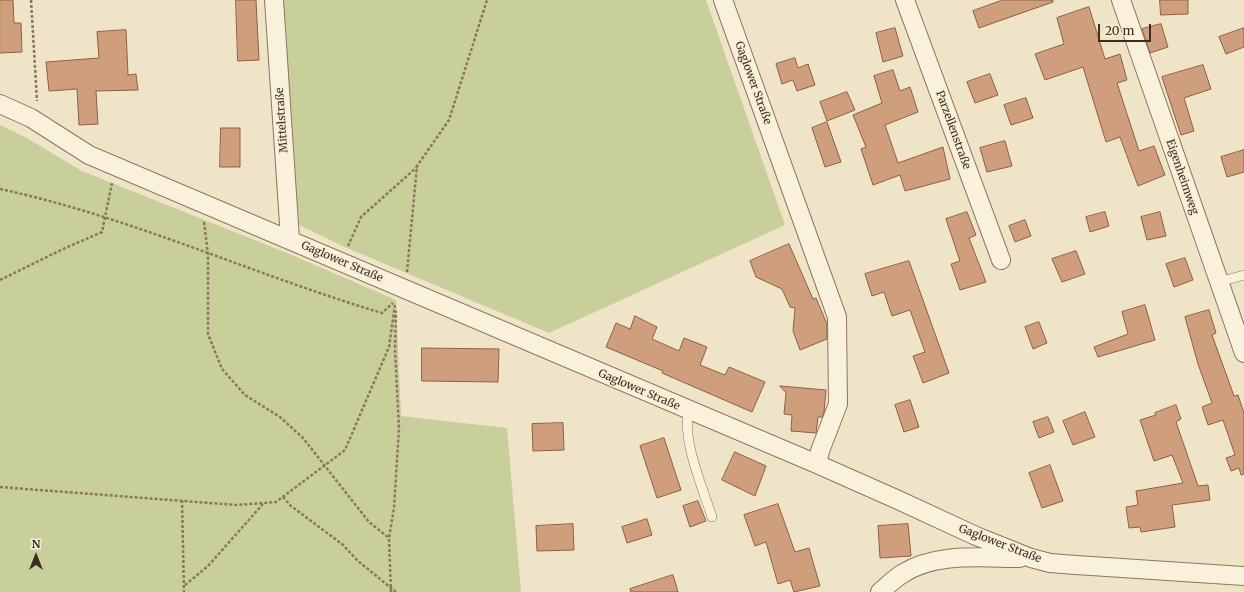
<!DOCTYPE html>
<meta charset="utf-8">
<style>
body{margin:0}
#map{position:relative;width:1244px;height:592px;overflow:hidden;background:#f0e4c8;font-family:Merriweather,serif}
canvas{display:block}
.north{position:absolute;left:16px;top:536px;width:40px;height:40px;-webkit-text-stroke:3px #f7eed8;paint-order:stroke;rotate:0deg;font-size:11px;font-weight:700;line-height:16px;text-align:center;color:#3d2e20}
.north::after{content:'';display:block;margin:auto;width:14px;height:18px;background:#3d2e20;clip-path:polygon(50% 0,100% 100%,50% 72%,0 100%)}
.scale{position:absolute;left:1098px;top:24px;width:53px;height:18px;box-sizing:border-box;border:2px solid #3d2e20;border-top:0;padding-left:5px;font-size:12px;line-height:14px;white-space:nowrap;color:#3d2e20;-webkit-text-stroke:3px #f7eed8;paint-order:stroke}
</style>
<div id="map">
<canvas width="1244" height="592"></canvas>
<div class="north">N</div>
<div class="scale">20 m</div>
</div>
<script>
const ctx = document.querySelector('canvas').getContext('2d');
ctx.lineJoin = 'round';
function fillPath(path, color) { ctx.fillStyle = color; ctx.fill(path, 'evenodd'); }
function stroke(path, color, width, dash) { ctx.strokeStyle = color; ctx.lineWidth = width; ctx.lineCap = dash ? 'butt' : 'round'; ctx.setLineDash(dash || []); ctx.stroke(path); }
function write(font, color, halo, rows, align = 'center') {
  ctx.font = font + ' Merriweather,serif'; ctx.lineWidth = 3.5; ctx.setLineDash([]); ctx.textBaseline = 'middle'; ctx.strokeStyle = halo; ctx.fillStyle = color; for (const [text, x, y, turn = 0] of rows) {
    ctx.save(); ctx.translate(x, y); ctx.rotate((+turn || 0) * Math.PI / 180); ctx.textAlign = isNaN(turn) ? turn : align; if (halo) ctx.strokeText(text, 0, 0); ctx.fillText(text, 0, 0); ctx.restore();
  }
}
const green = new Path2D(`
 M283,0H706L785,225L549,333L347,248L299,225Z
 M0,125L25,137L82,171L287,253L396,300L401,416L507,428L521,592H0Z`);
const building = new Path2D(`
 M0,0H13L14,23H21L22,52L0,53Z
 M236,0H256L259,60L238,61Z
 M1003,0H1053V2L979,28L973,11Z
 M1160,0H1188V14L1161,15Z
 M1089,7L1105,59L1120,54L1127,80L1117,83L1139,151L1154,146L1165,175L1138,186L1120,137L1106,142L1083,67L1045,80L1035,54L1064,44L1057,18Z
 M1161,24L1168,47L1150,53L1142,29Z
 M895,28L903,56L883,62L876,33Z
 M1244,28V47L1226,54L1219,37Z
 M126,30L128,75L136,74L138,90L96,91L98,124L79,125L77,89L49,91L46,62L99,58L97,32Z
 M795,58L798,68L808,64L815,85L797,91L793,80L782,84L776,64Z
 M1203,65L1211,89L1184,98L1194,131L1181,135L1162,77Z
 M893,70L900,91L910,87L918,112L885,125L898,163L943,147L950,179L905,191L900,175L873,185L861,149L866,147L853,115L882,103L874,76Z
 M990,74L998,95L975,103L967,82Z
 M847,92L855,110L827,121L820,102Z
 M1026,98L1033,118L1011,125L1004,105Z
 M827,122L841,162L825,167L812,128Z
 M221,128H240V167H220Z
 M1005,141L1012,166L987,172L980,148Z
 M1244,150V172L1227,177L1221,157Z
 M967,212L976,235L969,238L986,282L960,290L951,264L960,261L946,219Z
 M1105,212L1109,226L1090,232L1086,217Z
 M1160,212L1166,236L1147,240L1141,217Z
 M1025,220L1031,236L1015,242L1009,226Z
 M789,244L813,299L816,298L827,324V339L800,350L793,331L795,308L790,307L782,289L756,277L750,261Z
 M1076,251L1085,274L1062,282L1052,259Z
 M1185,258L1193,280L1174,287L1166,264Z
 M909,261L949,373L923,383L913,356L925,352L910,310L892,316L884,292L872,296L865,274Z
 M1145,305L1155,340L1098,357L1094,347L1128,334L1122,312Z
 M1209,310L1216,333L1212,335L1234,396L1238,395L1244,413V474L1241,475L1239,468L1231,471L1226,458L1235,455L1223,420L1208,425L1202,407L1212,403L1198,364L1185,317Z
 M635,316L657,327L652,339L679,351L684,338L707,347L700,365L725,375L729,367L765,382L752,412L662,373L663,371L606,347L616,323L630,329Z
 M1039,322L1047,343L1033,349L1025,327Z
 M422,348L499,349L498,382L422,381Z
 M780,386L826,390L824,412L822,417H818L816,433L791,431L792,415L784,414L786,393Z
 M910,400L919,427L904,432L895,405Z
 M1176,405L1181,419L1176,422L1198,486L1208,485L1210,500L1172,505L1175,527L1141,532L1140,527L1129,528L1126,507L1138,505L1136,491L1183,483L1172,455L1154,461L1140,420L1156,415L1155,413Z
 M1085,412L1095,437L1073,445L1063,421Z
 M1048,417L1054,432L1039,438L1033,422Z
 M563,423L564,450L533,451L532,424Z
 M664,438L681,490L657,498L640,446Z
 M735,452L766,466L755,496L722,480Z
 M1050,465L1063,501L1042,508L1029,473Z
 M698,501L706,521L690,527L683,506Z
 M778,504L795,552L809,548L820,586L794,592L790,580L778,584L766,542L755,546L744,515Z
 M647,519L652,535L627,543L622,527Z
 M573,524L574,550L537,551L536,526Z
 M908,524L911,556L880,558L878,526Z
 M673,575L678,592H631L630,589Z`);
const path = new Path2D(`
 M31,0L37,101
 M0,189C131,217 254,275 382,313L393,303
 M204,222L208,254V334L222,369L245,395L280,417L303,438L369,522L389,538
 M348,246L361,217L417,167
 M407,272L417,166L449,120L487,0
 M0,280L61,250L102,232L112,183
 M0,487L236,505L276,502L345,450L389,347L395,305
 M283,497L291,506L342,544L358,561L396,592
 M182,500L184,592
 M185,585L208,566L263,504
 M391,592L389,538L394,508L399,428L395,349L396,311`);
const service = new Path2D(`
 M1219,282L1244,275
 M689,410C681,438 703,489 712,517`);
const minor = new Path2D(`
 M274,0L290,239
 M723,0L837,317L838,404L820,451L817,464
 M905,0L1001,260
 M1121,0L1244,353
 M0,104L31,118L89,155L817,464L896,499L976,536L1031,558L1050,563L1076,565L1244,576
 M880,592C887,586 894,579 902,574C936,552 982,558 1020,558`);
const streetNames = [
 ["Gaglower Straße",753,83,70],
 ["Mittelstraße",282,120,-94],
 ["Parzellenstraße",953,130,70],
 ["Eigenheimweg",1182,177,71],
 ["Gaglower Straße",342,262,23],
 ["Gaglower Straße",639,390,23],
 ["Gaglower Straße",1000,544,21]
];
fillPath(green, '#c9cf9b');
fillPath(building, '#cf9f7d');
stroke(building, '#8d5f41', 1);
stroke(service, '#8d765c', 10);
stroke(minor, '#8d765c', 20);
stroke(path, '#8d765c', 2.5, [3, 2]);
stroke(service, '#faf1dc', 9);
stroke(minor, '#faf1dc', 18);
write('11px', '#3d2e20', '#f7eed8', streetNames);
</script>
